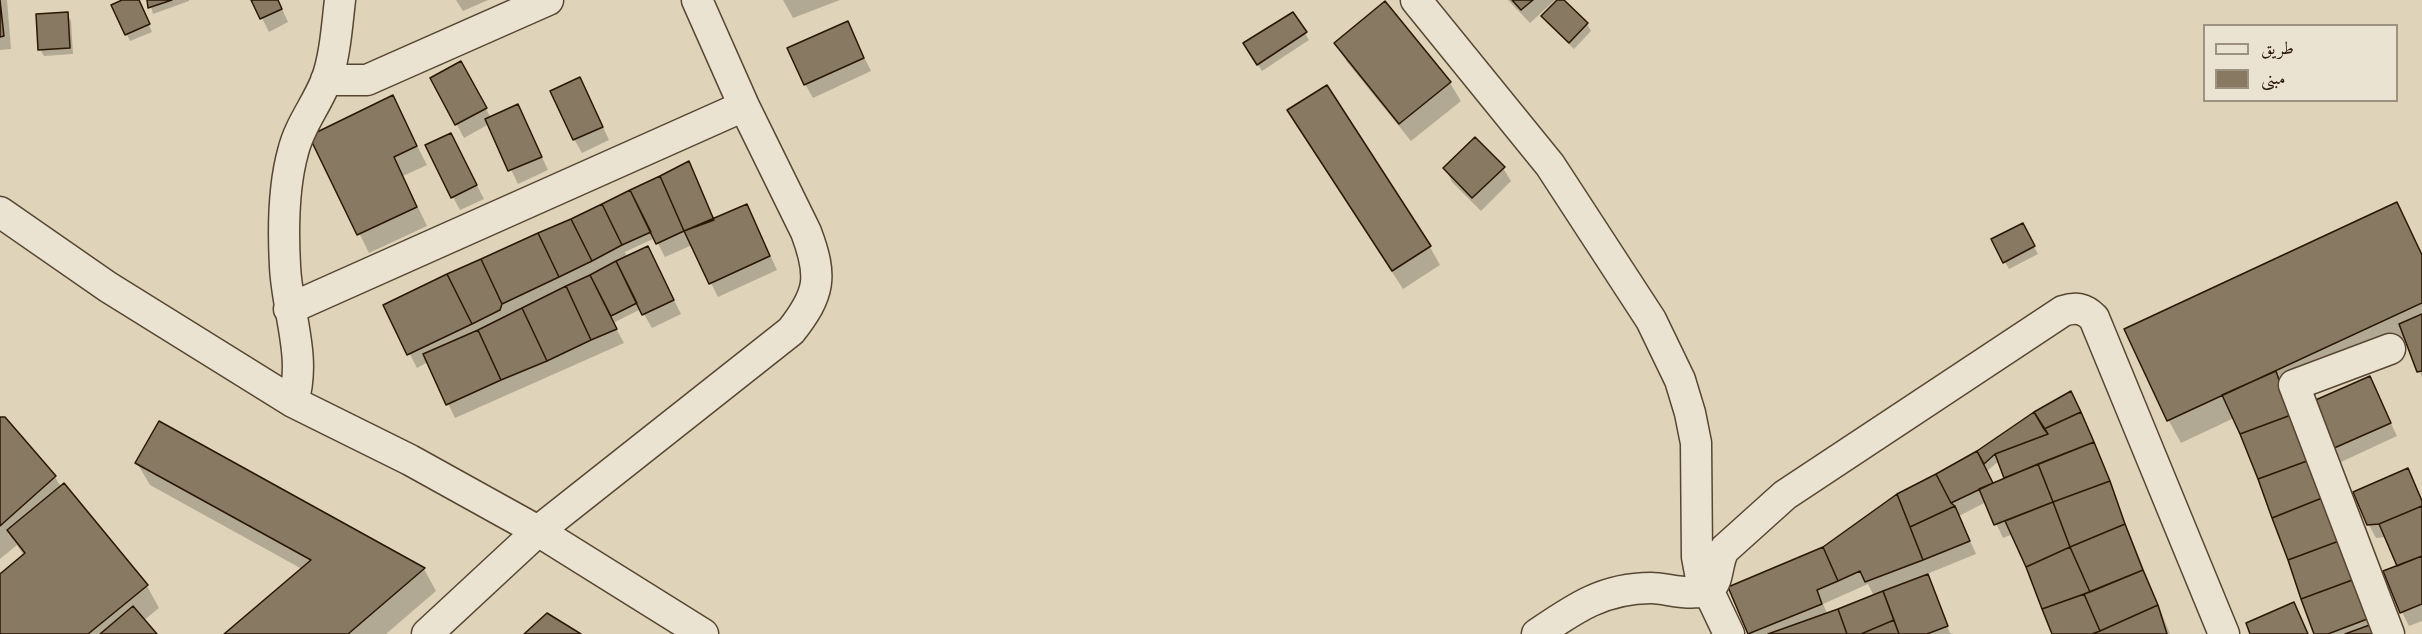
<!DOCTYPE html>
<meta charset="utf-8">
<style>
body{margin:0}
#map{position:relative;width:2422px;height:634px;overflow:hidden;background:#dfd4b9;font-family:Cardo,Amiri,serif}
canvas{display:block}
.legend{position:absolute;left:2203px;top:24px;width:195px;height:78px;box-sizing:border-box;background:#eae3d2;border:2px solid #9d9180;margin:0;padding:8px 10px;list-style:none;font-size:18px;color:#2a1704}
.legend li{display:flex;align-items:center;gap:12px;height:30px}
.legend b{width:30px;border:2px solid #9d9180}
</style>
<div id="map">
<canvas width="2422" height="634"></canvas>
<ul class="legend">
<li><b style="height:8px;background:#eae3d2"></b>طريق</li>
<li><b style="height:16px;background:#887962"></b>مبنى</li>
</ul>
</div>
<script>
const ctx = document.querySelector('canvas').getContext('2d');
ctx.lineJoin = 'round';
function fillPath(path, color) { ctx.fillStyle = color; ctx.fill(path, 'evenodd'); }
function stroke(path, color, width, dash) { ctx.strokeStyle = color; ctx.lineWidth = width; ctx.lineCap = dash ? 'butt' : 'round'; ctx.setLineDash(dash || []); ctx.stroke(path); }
const shadow = new Path2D(`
 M0,0H7L11,49L0,50Z
 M126,0H141L139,1L152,32L130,41L113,6Z
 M149,0H189V1L153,14Z
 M253,0H278L288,22L269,32Z
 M456,0H488L463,11Z
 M783,0H840L793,18Z
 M1508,0H1555L1530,23Z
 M1559,0H1562L1587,24L1591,31L1574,49L1547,23L1543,16Z
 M67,14L71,21L73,54L44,56L40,49Z
 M1293,14L1309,40L1262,71L1249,51Z
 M847,23L871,71L813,98L805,84Z
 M1336,43L1450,83L1461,101L1411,141L1347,62Z
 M469,77L491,118L518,106L548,170L518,184L489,124L464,138L432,78Z
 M587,92L609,140L582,153L574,139Z
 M392,97L427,165L403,176L427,226L369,253L311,136Z
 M1300,129L1430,247L1440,265L1403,289Z
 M458,148L484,199L460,210L453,197Z
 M688,163L715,221L754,220L777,270L718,297L692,245L665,257L655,238L625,252L627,257L648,248L681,314L652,328L641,309L613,323L624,343L455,418L428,362L417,368L385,306L602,206Z
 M1445,168H1503L1511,181L1481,211L1452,182Z
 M2396,204L2422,253V377L2406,338L2286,394L2380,634H2316L2259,479L2234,418L2181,443L2169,421L2126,330Z
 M2022,225L2038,254L2009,269L1993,240Z
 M2369,378L2397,436L2341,462L2334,448Z
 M0,418L55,477L61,487L147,586L159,608L143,621L155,634H0V575L24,556L17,545L0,559Z
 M2084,420L2170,634H2052L2027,566L2013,534L2003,538L1986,502L1959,516L1976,554L1927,574L1934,588H1932L1950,633L1953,634H1750L1730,588L1824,548L1898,495L1978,452ZM1999,461L2007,479L1993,484L1987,471ZM1868,584L1874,596L1827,613L1823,604Z
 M137,463L424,569L436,591L386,634H226L302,569L150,485Z
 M2407,470L2422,500V621L2409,626L2402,612L2399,567L2386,537L2376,538L2369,525Z`);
const building = new Path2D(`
 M0,0L4,36L0,37Z
 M122,0H139L150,24L125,35L111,5Z
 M147,0H172L148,8Z
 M251,0H278L282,9L260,19Z
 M1512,0H1533L1521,10Z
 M1557,0H1564L1588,23L1569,43L1541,16Z
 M1385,1L1451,82L1399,124L1334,43Z
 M68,12L70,48L38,50L36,14Z
 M1293,12L1307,32L1257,65L1243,43Z
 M848,21L864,58L804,85L787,48Z
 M461,61L487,108L455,125L430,78Z
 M580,77L603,127L573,140L550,91Z
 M1327,85L1431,246L1392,271L1287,110Z
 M393,95L417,146L394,157L417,207L357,235L309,136Z
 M518,104L542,157L508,171L485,119Z
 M451,133L477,185L451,198L425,145Z
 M1475,137L1505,167L1472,198L1443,168Z
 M689,161L714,220L684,231L660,176Z
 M660,176L684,231L656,244L630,190Z
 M630,190L651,232L622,245L602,204Z
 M2397,202L2422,255V303L2167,421L2124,329Z
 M602,204L622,245L592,261L571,219Z
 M747,204L770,256L709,284L684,231Z
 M571,219L592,261L559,277L538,233Z
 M2023,223L2035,246L2003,263L1991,239Z
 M538,233L559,277L502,304L481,259Z
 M648,246L674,300L642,315L616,261Z
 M481,259L502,304L500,310L472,324L447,274Z
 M616,261L637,303L611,316L590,275Z
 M447,274L472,324L407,355L383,305Z
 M590,275L617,329L591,340L566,286Z
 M566,286L591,340L547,361L522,308Z
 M522,308L547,361L501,380L478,330Z
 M2422,314V371L2417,372L2399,324Z
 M478,330L501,380L446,405L423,354Z
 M2276,371L2291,415L2240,434L2222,395Z
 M2370,376L2391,423L2332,449L2311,402Z
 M2071,391L2081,412L2044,429L2034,412Z
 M2034,412L2048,434L1995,454L1984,464L1977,451Z
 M2081,412L2094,442L2004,478L1995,454L2048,434L2044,429Z
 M2291,415L2307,461L2258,479L2240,434Z
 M0,417H5L56,476L0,526Z
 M159,421L425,568L348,634H224L311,560L135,463Z
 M2094,442L2110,481L2053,502L2038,464Z
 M1977,451L1993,483L1951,503L1936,474Z
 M2307,461L2322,498L2272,518L2258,479Z
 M2038,464L2053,502L1994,525L1979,489Z
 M2408,468L2422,501V506L2379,524L2367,525L2353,492Z
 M1936,474L1951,503L1955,506L1910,527L1897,494Z
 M2110,481L2125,524L2070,547L2053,502Z
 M64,483L148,585L88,634H0V574L25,553L7,530Z
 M1897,494L1923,560L1865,582L1860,571L1838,581L1823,547Z
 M2322,498L2339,541L2288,560L2272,518Z
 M2053,502L2070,547L2026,567L2005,521Z
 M1955,506L1970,541L1923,560L1910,527Z
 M2422,506V556L2397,566L2379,524Z
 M2125,524L2143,570L2090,592L2070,547Z
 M2339,541L2355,579L2301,599L2288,560Z
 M1823,547L1838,581L1817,590L1822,604L1748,634L1728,587Z
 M2070,547L2090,592L2042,609L2026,567Z
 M2422,556V604L2400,613L2383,571Z
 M2143,570L2158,605L2100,631L2084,594Z
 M1928,574L1948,626L1927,634H1899L1883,591Z
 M2355,579L2370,618L2328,634H2314L2301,599Z
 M1883,591L1894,620L1861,634H1847L1838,609Z
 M2084,594L2100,631L2092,634H2052L2042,609Z
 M2294,602L2308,634H2250L2246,623Z
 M2158,605L2167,634H2092L2100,631Z
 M133,606L157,634H100Z
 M1838,609L1847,634H1768Z
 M547,613L581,634H524Z
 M1894,620L1899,634H1861Z
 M2375,623L2380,634H2345Z`);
const street = new Path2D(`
 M1416,0L1550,165L1651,320L1680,380L1690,413L1696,443L1697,557L1700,573L1729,634
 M326,80H367L548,0
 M0,212L108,287L293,402L410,460L538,531L703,634
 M289,309L744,106
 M293,402C307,357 287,312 285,266C283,229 283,188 293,152C299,126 316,106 326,81C335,58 337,25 340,0
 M427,634L538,531L791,331C820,294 823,277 806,232L744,106L697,0
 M1537,634C1575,608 1604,588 1651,588C1668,588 1696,599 1711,587C1719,580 1717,559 1725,549L1785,495L2063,311C2076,307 2084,308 2094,318L2224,634
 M2389,634L2294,385L2390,349`);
fillPath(shadow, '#0003');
fillPath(building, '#887962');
stroke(building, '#2a1704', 1.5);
stroke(street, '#574631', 33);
stroke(street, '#eae3d2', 30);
</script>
